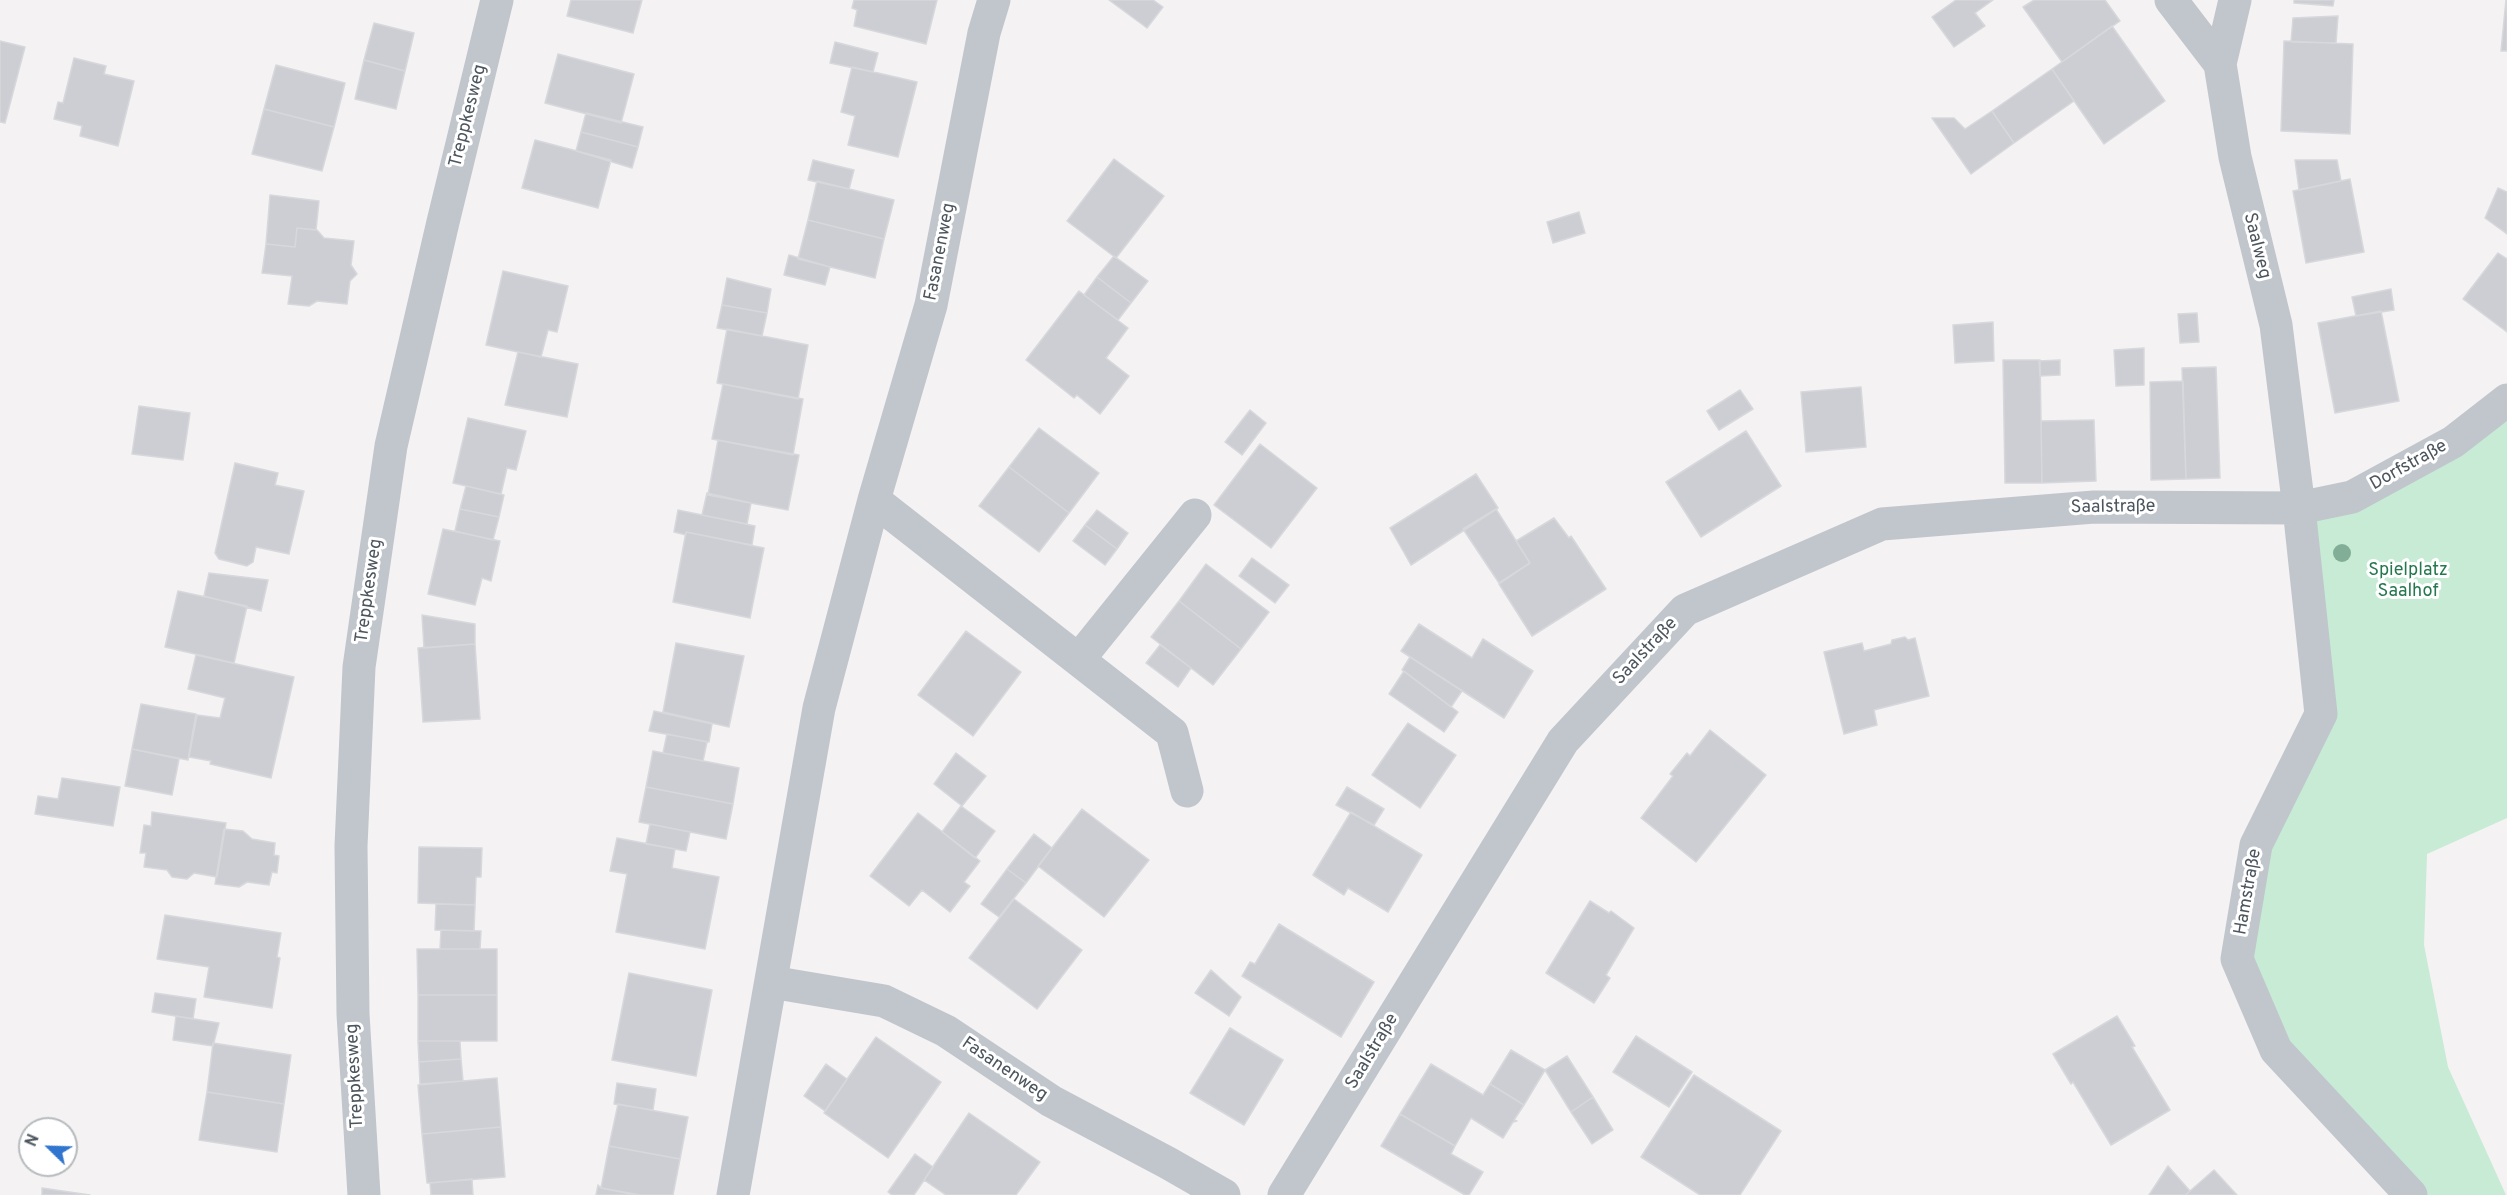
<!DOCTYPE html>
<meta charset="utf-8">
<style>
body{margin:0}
#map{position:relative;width:2507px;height:1195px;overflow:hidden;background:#f4f2f2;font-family:Overpass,sans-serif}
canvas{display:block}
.north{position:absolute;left:18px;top:1117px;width:60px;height:60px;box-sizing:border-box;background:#fff;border:2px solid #b7bbbe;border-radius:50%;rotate:293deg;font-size:16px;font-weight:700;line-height:24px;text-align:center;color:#4c555d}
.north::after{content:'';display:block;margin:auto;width:21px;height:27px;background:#3175cf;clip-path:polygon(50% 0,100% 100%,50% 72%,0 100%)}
</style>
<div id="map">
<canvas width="2507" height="1195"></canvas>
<div class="north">N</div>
</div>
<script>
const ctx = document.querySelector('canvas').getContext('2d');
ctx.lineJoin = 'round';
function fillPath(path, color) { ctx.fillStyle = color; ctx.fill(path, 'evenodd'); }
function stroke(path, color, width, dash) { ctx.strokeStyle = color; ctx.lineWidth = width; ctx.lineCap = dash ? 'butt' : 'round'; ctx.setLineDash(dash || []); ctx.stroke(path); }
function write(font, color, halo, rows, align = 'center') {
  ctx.font = font + ' Overpass,sans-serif'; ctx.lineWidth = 6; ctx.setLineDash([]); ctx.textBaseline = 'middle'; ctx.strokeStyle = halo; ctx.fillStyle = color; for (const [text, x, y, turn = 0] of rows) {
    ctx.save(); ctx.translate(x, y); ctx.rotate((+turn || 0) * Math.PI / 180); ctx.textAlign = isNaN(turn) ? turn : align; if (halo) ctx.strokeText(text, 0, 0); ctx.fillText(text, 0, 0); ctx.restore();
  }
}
const green = new Path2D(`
 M2507,400V818L2427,854L2424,945L2448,1067L2506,1195H2411L2276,1050L2237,959L2256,845L2321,714L2299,508Z`);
const building = new Path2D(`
 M571,0H642L633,33L567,16Z
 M854,0H937L926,44L854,26L857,10L852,8Z
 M1109,0H1153L1163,7L1147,28Z
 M1956,0H1993L1975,13L1985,26L1954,47L1932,17Z
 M2034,0H2105L2120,21L2062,62L2023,7Z
 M2294,0H2334L2333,6L2294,3Z
 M2506,0H2507V51H2501Z
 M2338,16L2336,43L2291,42L2293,18Z
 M374,23L414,33L405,71L364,60Z
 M2112,26L2165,101L2104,144L2052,69Z
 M0,41L25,47L5,123L0,122Z
 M2284,41L2353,44L2350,134L2281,131Z
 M835,42L878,53L873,72L830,63Z
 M558,54L634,74L621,123L545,103Z
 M74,58L106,66L104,74L134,81L118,146L80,136L82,126L54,119L58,102L63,103Z
 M364,60L405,71L396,109L355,99Z
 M276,65L345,83L334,127L264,109Z
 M852,67L917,82L898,157L848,145L855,116L841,112Z
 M2052,69L2074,101L2014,143L1992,111Z
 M264,109L334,127L322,171L252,154Z
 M1992,111L2014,143L1971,174L1932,118H1954L1965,129Z
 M586,113L643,127L638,147L581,132Z
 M581,132L638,147L632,168L576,151Z
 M535,140L611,160L598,208L522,188Z
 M1114,159L1164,196L1116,258L1067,221Z
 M813,160L854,170L849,189L808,180Z
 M2295,160H2337L2341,181L2299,190Z
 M2350,179L2364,252L2306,263L2293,191Z
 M817,181L894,200L884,239L808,220Z
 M2498,188L2507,192V234L2485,218Z
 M270,195L319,201L316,230L297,228L295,247L266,244Z
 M1579,212L1585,233L1553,243L1547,222Z
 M808,220L884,239L875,278L798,259Z
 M297,228L317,230L324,238L354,241L351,265L357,274L350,281L347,304L317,301L309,306L288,304L292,276L262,273L266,244L295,247Z
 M2498,253L2507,259V332L2463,299Z
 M789,255L830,267L825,285L784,275Z
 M1114,256L1148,281L1131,303L1097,277Z
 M503,271L568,286L557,332L548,330L541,357L486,345Z
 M1097,277L1131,303L1118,320L1084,295Z
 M727,278L771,289L767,313L722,305Z
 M2391,289L2394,310L2356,316L2352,297Z
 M1079,291L1128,328L1106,358L1129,376L1100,414L1077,395L1074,398L1026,360Z
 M722,305L767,313L762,336L717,328Z
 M2381,311L2399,401L2335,413L2318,323Z
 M2197,313L2199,342L2180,343L2178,314Z
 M1993,322L1994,361L1955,363L1953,325Z
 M727,329L808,345L798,399L717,383Z
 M2144,348V385L2116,386L2114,350Z
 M518,352L578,364L567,417L505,405Z
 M2003,360H2040L2042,483H2005Z
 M2060,360V375L2040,376L2039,361Z
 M2216,367L2220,478L2186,479L2182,368Z
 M2183,381L2186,479L2151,480L2150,382Z
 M723,384L803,399L793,455L712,439Z
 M1861,387L1866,447L1806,452L1801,392Z
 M1740,390L1753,409L1719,430L1707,411Z
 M139,406L190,413L183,460L132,454Z
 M1250,410L1266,423L1242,455L1225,442Z
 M468,418L526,431L516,470L507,468L501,494L453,483Z
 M2094,420L2096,481L2042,483L2041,421Z
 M1039,428L1099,473L1069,513L1009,467Z
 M1746,431L1781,486L1701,537L1666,482Z
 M718,440L799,455L788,510L708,495Z
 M1260,444L1317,488L1271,548L1214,505Z
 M235,463L278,473L275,485L304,491L289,554L256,547L253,562L247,566L219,559L215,553Z
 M1009,467L1069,513L1039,552L979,506Z
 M1476,474L1498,508L1411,565L1390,528Z
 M466,486L504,495L499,517L460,509Z
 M707,493L751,503L747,524L702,515Z
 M460,509L499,517L493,540L455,531Z
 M1496,509L1530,563L1499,583L1463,529Z
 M678,510L755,526L752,545L686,532V535L674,532Z
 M1097,510L1128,533L1117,549L1085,525Z
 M1554,518L1569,538L1571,536L1606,589L1532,636L1499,584L1530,563L1516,541Z
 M1085,525L1117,549L1105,565L1073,541Z
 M443,529L500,541L491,581L482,578L475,605L428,594Z
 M686,532L764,548L750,618L673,602Z
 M1252,558L1289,585L1275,603L1239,576Z
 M1206,564L1269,612L1241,649L1179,601Z
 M209,573L268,580L261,611L204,596Z
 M178,591L247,606L234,663L165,647Z
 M1179,601L1241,649L1213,685L1151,637Z
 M422,615L475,624V644L424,648Z
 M1419,624L1472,658L1483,639L1533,671L1504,718L1401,651Z
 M966,631L1021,672L973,736L918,695Z
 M1905,637L1908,640L1915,638L1929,696L1874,710L1877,725L1844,734L1824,652L1862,643L1864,651L1891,644L1892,640Z
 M676,643L744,656L729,727L663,712Z
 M475,644L480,719L423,722L418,648Z
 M1160,645L1191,668L1178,687L1146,663Z
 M196,655L294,677L271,778L210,764L211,761L189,757L197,715L220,718L225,698L188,689Z
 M1410,657L1462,691L1451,707L1402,670Z
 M1404,671L1458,712L1444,732L1389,694Z
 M141,704L196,714L188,760L132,749Z
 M654,711L712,724L709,742L649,731Z
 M1408,723L1456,755L1420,808L1372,775Z
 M1710,730L1766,775L1696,862L1641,818L1673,776L1670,774L1687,753L1690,756Z
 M667,734L707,742L703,761L663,753Z
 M132,749L179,759L172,795L125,786Z
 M653,751L739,768L733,804L646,787Z
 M956,753L986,776L962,806L934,784Z
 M62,778L120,787L113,826L35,814L38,796L58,799Z
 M646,787L733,804L726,839L639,822Z
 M1347,787L1384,809L1374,825L1336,805Z
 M961,806L995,831L975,858L942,832Z
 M1082,809L1149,860L1104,917L1038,866Z
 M152,812L226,823L217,877L194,873L187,879L172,877L167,870L144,867L146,853H140L144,825L151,826Z
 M1351,812L1422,855L1388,912L1348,888L1344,895L1313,875Z
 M918,813L980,861L964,882L970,886L950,912L922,890L909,906L870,876Z
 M650,824L690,832L686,851L646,844Z
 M224,829L243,831L252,839L275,843L274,855L279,856L277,873L272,872L269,885L247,882L239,887L215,884Z
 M1034,834L1052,848L1026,883L1007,869Z
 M617,838L675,849L672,868L719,877L705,949L616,932L627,874L610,871Z
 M419,847L482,848L481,877H476L475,905L418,903Z
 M1007,869L1026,883L999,917L981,904Z
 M1014,899L1082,950L1037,1009L969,958Z
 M1590,901L1609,913L1611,911L1634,928L1606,975L1610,978L1594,1003L1546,973Z
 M436,904L475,905L474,931L435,930Z
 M165,915L281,933L277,957L280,958L272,1008L204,997L209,967L157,959Z
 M1279,924L1374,982L1341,1037L1242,976L1250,962L1255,964Z
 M441,930L481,931L480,949H440Z
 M417,949H497V995H418Z
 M1211,970L1241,997L1229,1016L1195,993Z
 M629,973L712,990L696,1076L612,1060Z
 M155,993L196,999L193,1019L152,1012Z
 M418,995H497V1041H418Z
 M176,1016L219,1023L213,1046L173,1040Z
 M2117,1016L2135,1046L2132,1047L2170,1110L2111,1145L2073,1082L2071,1084L2053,1054Z
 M1230,1028L1283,1060L1244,1125L1190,1093Z
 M1636,1036L1692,1072L1669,1107L1613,1072Z
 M876,1037L941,1082L888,1158L824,1113Z
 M418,1041H460L461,1059L419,1062Z
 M213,1043L291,1055L284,1104L207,1092Z
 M1511,1050L1545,1070L1524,1105L1490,1084Z
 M1567,1056L1593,1097L1571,1112L1545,1070Z
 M461,1059L463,1081L420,1084L419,1062Z
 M826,1064L847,1079L825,1111L804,1096Z
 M1431,1064L1483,1095L1490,1084L1524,1105L1514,1120L1517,1121L1513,1122L1503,1138L1471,1118L1455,1146L1400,1114Z
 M1694,1075L1781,1131L1740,1195H1700L1641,1157Z
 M497,1078L501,1127L422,1134L418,1085Z
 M617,1083L656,1089L653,1110L614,1104Z
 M207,1092L284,1104L277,1152L199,1140Z
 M1593,1097L1613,1130L1592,1144L1571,1112Z
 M618,1104L688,1117L680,1159L609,1146Z
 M969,1113L1040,1162L1016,1195H946L924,1180Z
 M1400,1114L1455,1146L1451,1154L1483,1172L1469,1195H1465L1381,1146Z
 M501,1127L505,1177L427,1183L422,1134Z
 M609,1146L680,1159L673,1195H640L601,1188Z
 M915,1154L933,1167L914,1195H892L888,1192Z
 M2168,1166L2190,1191L2185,1195H2149Z
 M2214,1170L2237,1195H2185L2190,1191Z
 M472,1179L473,1195H431L430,1183Z
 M598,1185L601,1188L636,1195H596Z
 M42,1188L90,1195H42Z`);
const minor = new Path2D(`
 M2171,0L2220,64L2235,157L2276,325L2299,508L2321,714L2256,845L2237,959L2276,1050L2411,1195
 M2220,64L2235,0
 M874,500L1172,733L1187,791
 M1079,659L1195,515
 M771,982L884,1001L946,1031L1051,1101L1168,1163L1224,1195
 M364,1195L353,1014L351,846L359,667L391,446L443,222L497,0
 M733,1195L819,708L874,500L931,305L984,33L994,0
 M1284,1195L1563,741L1685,610L1882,524L2094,507L2299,508L2352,497L2453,442L2507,400`);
const trees = [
 [2342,553]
];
const streetNames = [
 ["Treppkesweg",469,116,-76],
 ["Saalweg",2256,246,76],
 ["Fasanenweg",941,252,-79],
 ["Dorfstraße",2409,466,-29],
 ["Saalstraße",2113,508,-1],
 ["Treppkesweg",370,591,-82],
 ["Saalstraße",1646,652,-47],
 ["Hamstraße",2249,892,-80],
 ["Saalstraße",1373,1052,-59],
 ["Fasanenweg",1004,1070,34],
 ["Treppkesweg",356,1076,-93]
];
const parkNames = [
 ["Spielplatz",2408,571],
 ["Saalhof",2408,592]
];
fillPath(green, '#c7ebd5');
fillPath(building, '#cdced3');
stroke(building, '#d7d8dc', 1.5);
stroke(minor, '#c0c6cc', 33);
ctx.fillStyle = '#82ae98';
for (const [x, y] of trees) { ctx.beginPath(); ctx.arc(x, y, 9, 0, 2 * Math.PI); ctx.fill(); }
write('18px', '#4c555d', '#fff', streetNames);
write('18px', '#24774e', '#fff', parkNames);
</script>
